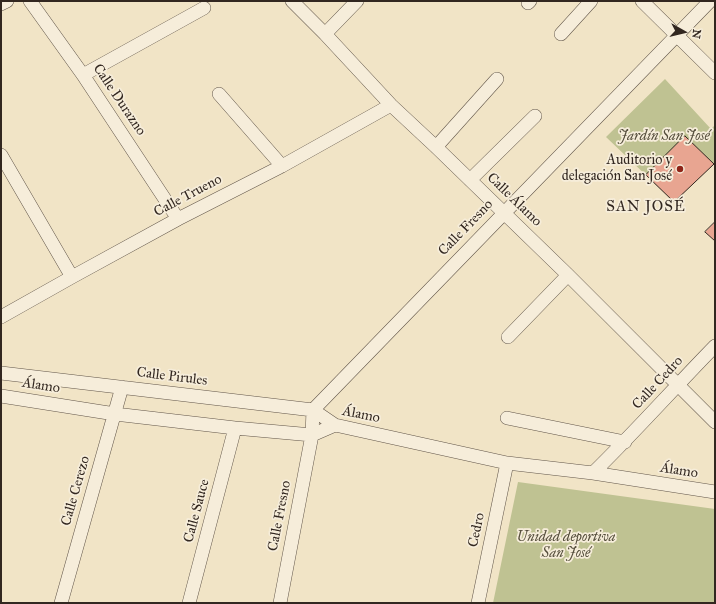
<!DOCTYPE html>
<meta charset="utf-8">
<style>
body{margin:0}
#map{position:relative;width:716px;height:604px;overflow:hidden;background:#f1e4c6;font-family:"IM FELL Great Primer",serif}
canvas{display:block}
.frame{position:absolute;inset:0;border:2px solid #322720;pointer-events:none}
.north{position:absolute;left:664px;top:12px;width:40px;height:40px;-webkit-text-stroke:3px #f6edda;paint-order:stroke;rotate:98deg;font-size:11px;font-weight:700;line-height:16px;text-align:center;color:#322720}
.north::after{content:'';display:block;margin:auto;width:14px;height:18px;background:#322720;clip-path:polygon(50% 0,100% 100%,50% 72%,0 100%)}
</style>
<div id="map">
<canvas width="716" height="604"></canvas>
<div class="frame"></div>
<div class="north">N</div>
</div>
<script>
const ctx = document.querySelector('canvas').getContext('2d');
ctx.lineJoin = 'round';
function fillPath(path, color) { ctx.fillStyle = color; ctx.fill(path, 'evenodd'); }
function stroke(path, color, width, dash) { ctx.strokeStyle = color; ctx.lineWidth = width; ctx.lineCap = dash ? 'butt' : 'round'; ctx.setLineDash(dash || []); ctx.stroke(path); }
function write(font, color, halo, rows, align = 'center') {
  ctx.font = font + ' "IM FELL Great Primer",serif'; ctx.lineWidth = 3.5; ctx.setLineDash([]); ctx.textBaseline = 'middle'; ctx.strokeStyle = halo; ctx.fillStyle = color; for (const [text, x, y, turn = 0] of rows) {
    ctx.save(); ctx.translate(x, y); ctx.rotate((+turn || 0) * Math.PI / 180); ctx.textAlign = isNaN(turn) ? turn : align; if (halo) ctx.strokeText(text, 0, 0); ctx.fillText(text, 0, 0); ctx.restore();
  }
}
const green = new Path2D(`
 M665,79L711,129L715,125V163L674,202L606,137Z
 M518,482L715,509V603H493Z`);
const building = new Path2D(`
 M685,136L714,164L674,202L646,175Z
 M715,222V241L705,232Z`);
const minor = new Path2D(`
 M30,1L83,75L178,219
 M292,1L325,34L391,105L436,147L568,275L715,422
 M642,1L715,73
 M528,3L530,1
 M1,4L7,1
 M325,34L357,1
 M561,34L591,1
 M83,75L204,8
 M219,94L282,166
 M436,147L497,79
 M1,155L72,277
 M470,180L535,116
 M1,317L72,277L178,219L282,166L391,105
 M508,337L568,275
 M1,373L313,410L335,425
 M1,396L115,414L235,428L312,435L335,425L507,463L593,473L715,492
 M313,410L710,1
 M507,418L625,442
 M593,473C635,432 674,388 715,346
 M61,603L122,387
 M189,603L235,428
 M280,603L312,435L313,410
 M478,603L507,463`);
const markers = [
 [680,169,4,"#8f2418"]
];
const streetNames = [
 ["Calle Durazno",119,100,56],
 ["Calle Trueno",188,196,-28],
 ["Calle Álamo",514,200,44],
 ["Calle Fresno",466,228,-46],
 ["Calle Pirules",172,377,7],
 ["Calle Cedro",658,383,-47],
 ["Álamo",41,386,9],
 ["Álamo",361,415,11],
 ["Álamo",679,471,9],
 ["Calle Cerezo",76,491,-74],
 ["Calle Sauce",197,511,-75],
 ["Calle Fresno",280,516,-79],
 ["Cedro",477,530,-78]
];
const parkNames = [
 ["Jardín San José",664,137],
 ["Unidad deportiva",566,538],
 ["San José",566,554]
];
const poiNames = [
 ["Auditorio y",672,161],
 ["delegación San José",672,177]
];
const neighbourhoodNames = [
 ["SAN JOSÉ",646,207]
];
fillPath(green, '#bfc292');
fillPath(building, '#e8a591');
stroke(building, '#322720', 1);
stroke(minor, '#62564a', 14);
stroke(minor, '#f6edda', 13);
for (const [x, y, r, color] of markers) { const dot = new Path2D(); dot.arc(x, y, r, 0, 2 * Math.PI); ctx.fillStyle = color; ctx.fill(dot); stroke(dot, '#f6edda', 1.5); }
write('14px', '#322720', '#f6edda', streetNames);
write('italic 14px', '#554e3c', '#f6edda', parkNames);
write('14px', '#322720', '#f6edda', poiNames, 'right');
ctx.letterSpacing = '1px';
write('15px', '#322720', '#f6edda', neighbourhoodNames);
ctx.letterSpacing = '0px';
</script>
